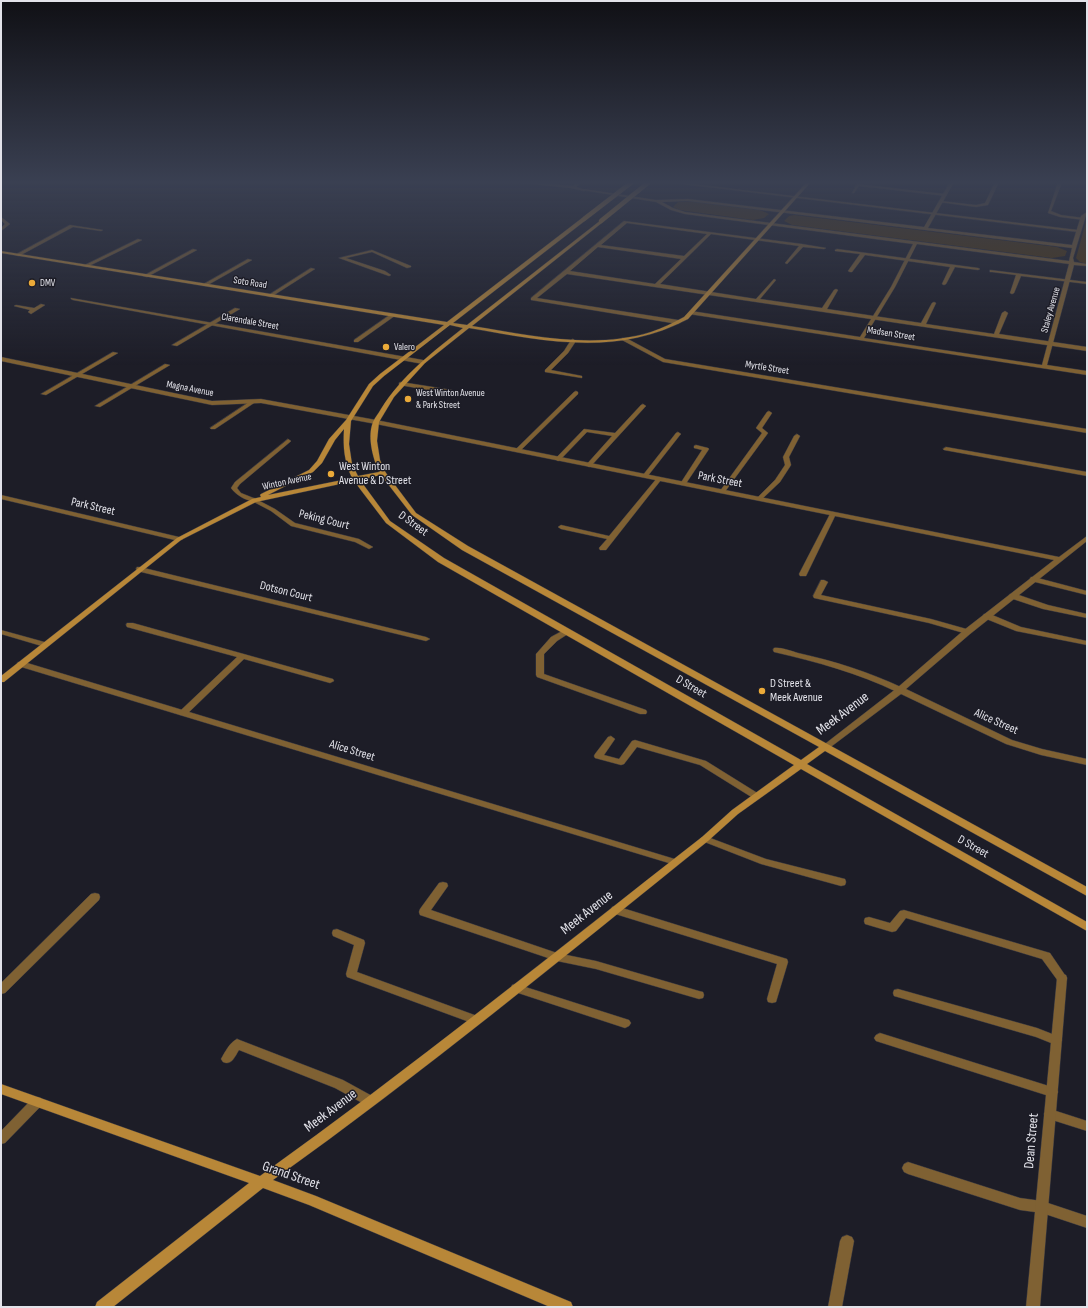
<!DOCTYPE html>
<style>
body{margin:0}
#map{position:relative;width:1088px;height:1308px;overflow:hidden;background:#1d1d27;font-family:"Sofia Sans Condensed",sans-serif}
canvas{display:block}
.frame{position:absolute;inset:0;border:2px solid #e2e2e9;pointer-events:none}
</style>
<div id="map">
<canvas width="1088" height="1308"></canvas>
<div class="frame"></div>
</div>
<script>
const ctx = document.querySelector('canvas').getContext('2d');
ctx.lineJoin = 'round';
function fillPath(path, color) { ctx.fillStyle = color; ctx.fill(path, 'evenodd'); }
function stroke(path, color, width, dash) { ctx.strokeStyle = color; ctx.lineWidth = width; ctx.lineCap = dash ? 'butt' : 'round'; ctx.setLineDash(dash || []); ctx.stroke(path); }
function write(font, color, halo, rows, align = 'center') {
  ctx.font = font + ' "Sofia Sans Condensed",sans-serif'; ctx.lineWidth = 3; ctx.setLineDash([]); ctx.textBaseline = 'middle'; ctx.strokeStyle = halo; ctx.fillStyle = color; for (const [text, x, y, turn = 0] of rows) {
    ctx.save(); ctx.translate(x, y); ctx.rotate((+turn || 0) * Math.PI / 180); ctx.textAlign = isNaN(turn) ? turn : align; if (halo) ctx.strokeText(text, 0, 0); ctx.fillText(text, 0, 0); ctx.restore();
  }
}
const green = new Path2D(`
 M689,201L760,210L769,214L764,218L753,220L679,210L673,207L678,202Z
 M794,215L1057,247L1067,251L1065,256L1052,258L792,225L784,221L789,216Z
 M1087,218V264L1080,262L1076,258Z`);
const lane = new Path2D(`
 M516,182H529L573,186L578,182H582L576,187L586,190L584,191L570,188Z
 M666,182H676L1078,230L1080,231L1078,232Z
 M995,182H999L988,205L976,207L939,202L941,201L976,205L985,203Z
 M1056,182H1060L1061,185L1051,211L1061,215L1084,218V220L1060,217L1048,213L1057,185Z
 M857,184L945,194L947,195L945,196L859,186L854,193H852Z
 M1,217L10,224L1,231V228L5,224L1,220Z
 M624,221L802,244L826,248L824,249L803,247L787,264L785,263L799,246L711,234L660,284L756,299L774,279L776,280L760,299L822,308L834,290L836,289L838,290L827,309L921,323L932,303L934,302L936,303L926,324L994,334L1002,313L1005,311L1008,313L999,334L1087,347V351L567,274L537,298L678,320L681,322L678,324L531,300V298ZM627,223L707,234L684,256L601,245ZM598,247L681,259L655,284L570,271Z
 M70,225L103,230L101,231L73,227L19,256L15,255Z
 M138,239L142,240L87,267L83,266Z
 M193,249L197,250L147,277L143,276Z
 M837,249L978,268L980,269L978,270L955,267L946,284L944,285L942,284L950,267L865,255L852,272H850L848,271L860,254L835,251V250Z
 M372,250L411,266V267L407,268L372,252L346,258L385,271L391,275L389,276L339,258Z
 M248,259L252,260L206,286L202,285Z
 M311,268L315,269L271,297L267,296Z
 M990,270L1087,282V284L1021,276L1014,293L1012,294L1010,293L1016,275L992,272H990Z
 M41,304L45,305L31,314L28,312L30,310L14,306L16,305L34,308Z
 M235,308L240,309L177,346L172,345Z
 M391,314L396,315L358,342H354V340Z
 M573,339L576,341L568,353L551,370L582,376V378L545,372V370L564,351L571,340Z
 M113,352L118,353L46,395L41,394Z
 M165,364L170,365L100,407L95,406Z
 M401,382L452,390L455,392L452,394L399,385V383Z
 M576,391L578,392V394L520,451H516V449L574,392Z
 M252,400L254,401V403L215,429H211L210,428Z
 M643,404L646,406L645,407L591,466L589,467L586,465L612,436L587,432L560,460L558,461L555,459L584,429L615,433L641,405Z
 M769,411L772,413L762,428L768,433L724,493H720V491L762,433L756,428L767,412Z
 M678,432L681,434L680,435L647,477H643V475L676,433Z
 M797,434L800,436L789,457L791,465L780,482L761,500H757V498L775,480L785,465L783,457L794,436Z
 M288,439L291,441L290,442L240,484L237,488L241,493L256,499V501C247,502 236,495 231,488L235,482Z
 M696,445L708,448L709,449L685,485H681L680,484L702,450L694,448V446Z
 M946,447L1087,472V476L944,450L943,449Z
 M659,477L661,478V480L606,550H600L599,548L607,539L561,529L558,527L561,525L609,536L657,478Z
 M833,512L836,514L807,574L806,576H800L799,574L830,514Z
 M1031,577H1034L1087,591V595L1031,581L1030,579Z
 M821,580H824L828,582L821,595L931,619L970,630L971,632L967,634L929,623L814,598L813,596Z
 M1010,594H1016L1048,605L1087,614V618L1043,609L1010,598L1009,596Z
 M984,614H990L1021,627L1087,641V645L1016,631L984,618L983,616Z
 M127,623H133L333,679L334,681L330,683L244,659L186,715H180L179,713L180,711L237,657L127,627L126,625Z
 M564,630H567L571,632L557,641L544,654V674L646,710L647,712L646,714H640L537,677L536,675V654L551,637Z
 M774,648C781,647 791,651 798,653C834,661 869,672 903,688L904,690L900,693L897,692C858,673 817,662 774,652L773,650Z
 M611,736L615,739L604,755L619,759L632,741L635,740L706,761L759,794L761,796L759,798H753L700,765L637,747L624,764L621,765L595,758L594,756L595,754L608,737Z
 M705,836L766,859L841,878L845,879L846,882L845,885L841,886L761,864L702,841L700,839L702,837Z
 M443,882L447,883L448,886L431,910L557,953L596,961L699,991L703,992L704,995L703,998L699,999L596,969L557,961L420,915L419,912L420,909L439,883Z
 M95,893L99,894L100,897L99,900L5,993L1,994V983L91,894Z
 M616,906L787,959L788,962L776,1002L772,1003L768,1002L767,999L777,964L612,913L611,910L612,907Z
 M904,910L1050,953L1067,978L1066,981L1062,982L1058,981L1042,959L906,918L896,931L892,932L865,924L864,921L865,918L869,917L890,923L900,911Z
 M337,929L364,940L365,943L357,972L480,1017L482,1020L480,1023L476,1025L472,1023L347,977L346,974L354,945L333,936L332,933L333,930Z
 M516,984L629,1020L631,1023L629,1026L625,1028L512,991L511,988L512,985Z
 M898,989L1037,1028L1060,1037L1062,1040L1060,1043L1056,1045L1036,1037L894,996L893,993L894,990Z
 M880,1033L1052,1087L1056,1088L1058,1092L1056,1096L1052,1097L876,1041L874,1038L876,1035Z
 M237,1039L343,1080L374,1097L376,1101L374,1105L370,1106L366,1105L335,1088L239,1050C235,1056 232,1066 223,1062L221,1059C225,1052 230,1042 237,1039Z
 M37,1097L41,1098L43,1102L41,1106L5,1143L1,1144V1131L33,1098Z
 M1050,1109L1087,1121V1131L1046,1118L1044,1114L1046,1110Z
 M908,1162L1020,1198L1042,1201L1087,1216V1228L1042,1213L1020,1210L908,1174L904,1172L902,1168L904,1164Z
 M847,1235L852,1237L854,1241L842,1307H828L840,1241L842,1237Z`);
const street = new Path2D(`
 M950,182H954L928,228L1072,245L1081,216L1087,212L1073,258L1074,262L1087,264V266L1074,265L1047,365L1087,371V375L689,314V312L691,311L860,337L891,287L913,244L685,214L671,210L656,202L582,190L584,189L656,200L688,199L924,227ZM688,201L1072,248L1069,261L685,212L673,208L662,202ZM917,244L1069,264L1042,365L864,338L895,287Z
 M71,298L423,360L426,362L423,364L73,300L71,299Z
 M622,338H626L665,359L1087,429V433L663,362L622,340Z
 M1,357L212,401L261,399L376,420L1059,557L1087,536V541L970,634L906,689L1012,740L1042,749L1087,759V765L1041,755L1006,744L901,694L828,749L825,750L821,747L897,688L964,630L1054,560L376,424L261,403L212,405L1,361Z
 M1,495L179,537L183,539L179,541L1,499Z
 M254,498L275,509L295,523L359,539L373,547L369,549L355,542L291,526L271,511L252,501L251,500Z
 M137,567H140L426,637L430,639L426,641L137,571L136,569Z
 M1,630L48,643L49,645L45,647L1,634Z
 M18,662H24L678,860L680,862L678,864L675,866L672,864L18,666L17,664Z
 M1062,974L1066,975L1067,978L1040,1307H1026L1057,978L1058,975Z`);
const secondary = new Path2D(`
 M807,182H811L688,319C616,357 545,341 469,328L425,363L394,397L379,422L377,441L380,460L386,473L416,513L468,546L1087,887V896L825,751L807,764L1087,922V931L801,769L738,814L708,841C565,956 423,1073 273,1180L316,1196L571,1302L573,1307H550L309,1205L263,1188L113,1307H95L97,1302L249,1183L1,1094V1084L260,1176C411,1068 556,951 702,837L732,810L794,765L438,562L386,523L354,481L256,502L181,540L4,682H1V676L177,538L252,499L261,497L260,495L261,494L309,470L317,461L329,439L346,420L369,384L380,374L444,325L1,253V251L447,322L582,218H586V220L453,323L467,325L601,220H603V222L472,326C529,335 593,350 651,332C663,328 673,323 684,317ZM450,325L463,328C433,352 402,375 381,409C379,413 375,417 373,422C367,437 373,458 379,472L358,476L352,464L349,444L351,421L373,386L384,376ZM344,429C343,447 344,461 352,478L268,495L313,472L322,463L335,440ZM381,475L412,515L462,550L819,747L801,760L444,558L390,521L360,480Z
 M1084,182H1087V183H1085Z`);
const secondaryBridge = new Path2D(`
 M584,219L632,182
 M601,221L649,182`);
const markers = [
 [32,283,4,"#ebaa39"],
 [386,347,4,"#ebaa39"],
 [408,399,4,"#ebaa39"],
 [331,474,4,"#ebaa39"],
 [762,691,4,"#ebaa39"]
];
const farPoinames = [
 ["DMV",40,283],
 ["Valero",394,347],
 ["West Winton Avenue",416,393],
 ["& Park Street",416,405]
];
const farStreetnames = [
 ["Soto Road",250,283,9],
 ["Staley Avenue",1051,310,-74],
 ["Clarendale Street",250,322,10],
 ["Madsen Street",891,334,9],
 ["Myrtle Street",767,368,9],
 ["Magna Avenue",190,389,11],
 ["Winton Avenue",287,482,-12]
];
const poiNames = [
 ["West Winton",339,467],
 ["Avenue & D Street",339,481],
 ["D Street &",770,684],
 ["Meek Avenue",770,698]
];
const streetNames = [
 ["Park Street",720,480,11],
 ["Park Street",93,507,13],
 ["Peking Court",324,520,14],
 ["D Street",413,524,36],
 ["Dotson Court",286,592,14],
 ["D Street",691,687,30],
 ["Alice Street",996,722,24],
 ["Alice Street",352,751,17],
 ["D Street",973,847,29]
];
const nearStreetnames = [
 ["Meek Avenue",843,714,-37],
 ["Meek Avenue",587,913,-38],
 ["Meek Avenue",331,1111,-37],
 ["Dean Street",1032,1141,-85],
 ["Grand Street",291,1176,19]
];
fillPath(green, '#4d350d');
stroke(lane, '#393942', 1);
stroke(street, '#393942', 1);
stroke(secondary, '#393942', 1);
fillPath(lane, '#7f6133');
fillPath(street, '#7f6133');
fillPath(secondary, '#b88738');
stroke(secondaryBridge, '#393942', 5, []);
stroke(secondaryBridge, '#b88738', 4.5);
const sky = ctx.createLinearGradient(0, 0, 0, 365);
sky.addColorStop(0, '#101015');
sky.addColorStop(0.5, '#3a4052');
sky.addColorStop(1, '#3a405200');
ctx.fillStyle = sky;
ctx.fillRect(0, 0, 1088, 365);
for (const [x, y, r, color] of markers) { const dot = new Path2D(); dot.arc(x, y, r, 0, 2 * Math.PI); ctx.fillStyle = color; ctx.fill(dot); stroke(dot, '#1d1d27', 1.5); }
write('10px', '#e2e2e9', '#1d1d27', farPoinames, 'left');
write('10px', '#e2e2e9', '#1d1d27', farStreetnames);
write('12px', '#e2e2e9', '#1d1d27', poiNames, 'left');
write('12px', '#e2e2e9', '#1d1d27', streetNames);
write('14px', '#e2e2e9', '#1d1d27', nearStreetnames);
</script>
